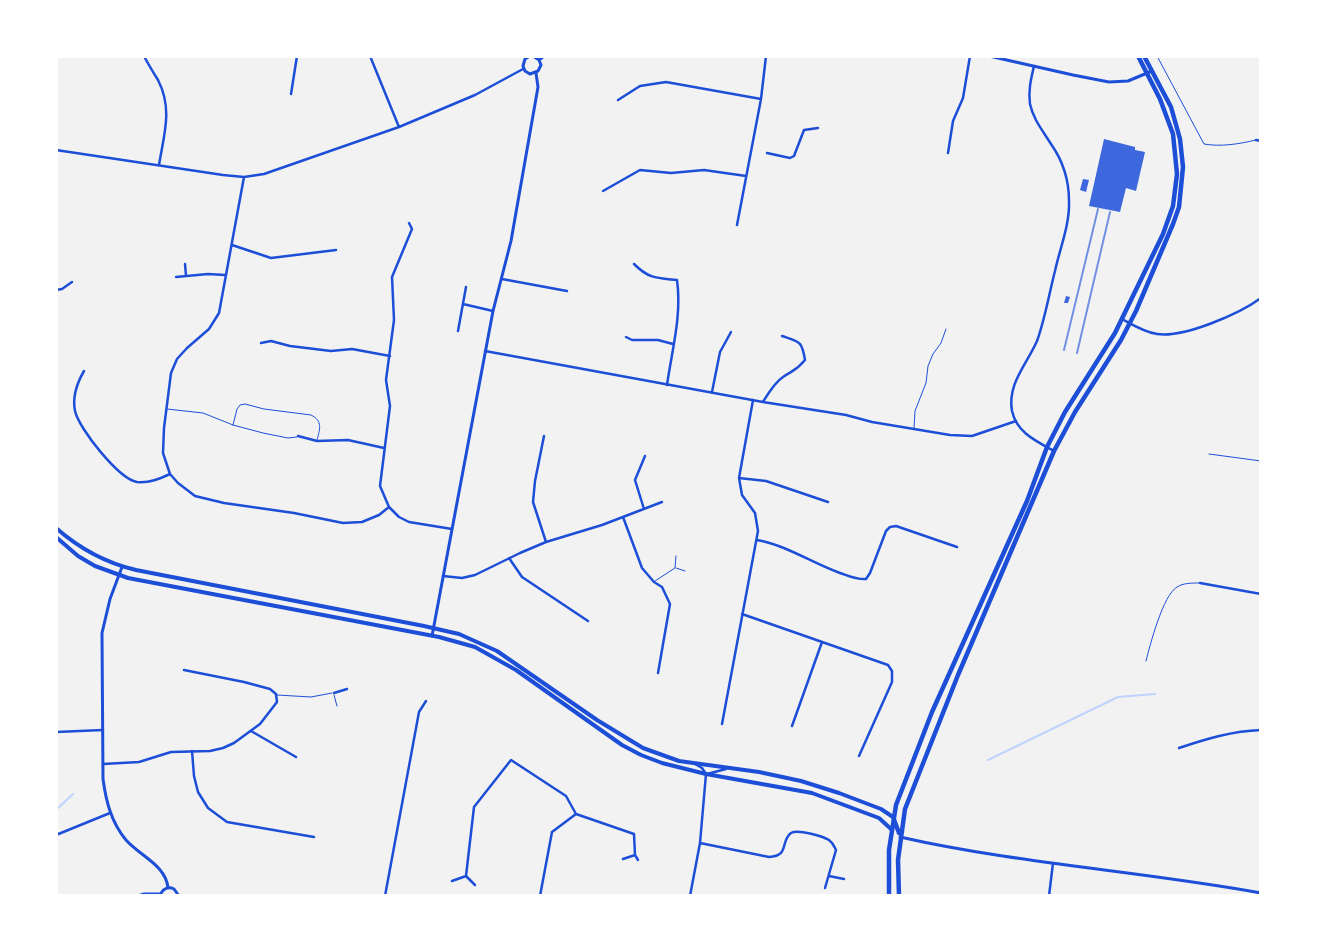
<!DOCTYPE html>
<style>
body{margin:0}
#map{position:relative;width:1317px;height:952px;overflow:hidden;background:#f2f2f2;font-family:"Fira Sans Condensed",sans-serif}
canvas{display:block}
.frame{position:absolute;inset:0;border:58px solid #fff;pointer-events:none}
</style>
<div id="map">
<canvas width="1317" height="952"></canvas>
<div class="frame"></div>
</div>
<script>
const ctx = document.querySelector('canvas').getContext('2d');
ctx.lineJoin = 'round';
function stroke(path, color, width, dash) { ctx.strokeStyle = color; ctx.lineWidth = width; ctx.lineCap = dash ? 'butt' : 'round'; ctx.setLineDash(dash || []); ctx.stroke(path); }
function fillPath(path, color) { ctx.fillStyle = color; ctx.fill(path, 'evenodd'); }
const stream = new Path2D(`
 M988,760L1118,697L1155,694
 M56,810L73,794`);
const building = new Path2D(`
 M1104,139L1135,147V150L1145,152L1136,191L1126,188L1120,212L1089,206Z
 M1083,179L1089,180L1086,192L1080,190Z
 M1066,296L1070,297L1068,303H1064Z`);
const service = new Path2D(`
 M1157,56L1204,144C1221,147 1239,144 1256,140
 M167,409L203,413L233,425L263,433L288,438L297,437
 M233,425L237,409L240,405L245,404L264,409L311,415C323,421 320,429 317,440
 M914,428L915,411L926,383L928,366L933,354L941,343L946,329
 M1209,454L1261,461
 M676,568L685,571
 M655,581L675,568L676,556
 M1146,661C1150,645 1163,595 1177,587C1183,583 1192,583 1199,583
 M277,695L311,697L332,693
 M334,695L337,706`);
const minor = new Path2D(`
 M144,56C148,64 153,72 158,80C173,109 164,134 159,165
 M370,56L399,127
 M1034,66C1031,79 1028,91 1030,104C1033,119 1043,131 1051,144C1063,161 1069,180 1069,201C1070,224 1060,248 1055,271C1049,294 1045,319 1037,341C1027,364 1007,384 1012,411C1017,433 1036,441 1054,451
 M291,94L297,56
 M618,100L640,86L666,82L761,99
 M1256,140L1261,141
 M56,150L223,175L244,177L264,174L399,127L475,95L523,69
 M767,153L790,158L794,156L804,130L818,128
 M948,153L953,121L963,98L970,56
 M244,177L219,313L209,329L187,348L177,359L171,373L164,428L163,453L170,474L178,483L195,496L224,503L294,513L343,523L362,522L379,515L389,507
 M603,191L640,170L671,173L704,170L746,176
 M409,223L412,229L392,277L394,320L386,380L390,406L380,486L389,507L399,517L409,522L452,529
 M737,225L761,99L766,56
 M232,245L271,258L336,250
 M185,264L186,276
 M634,264C649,279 657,278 677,280C682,315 672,350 667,385
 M176,277L208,274L225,275
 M502,279L567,291
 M56,290L62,289L72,282
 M463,304L493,311
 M1122,319C1133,325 1144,332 1157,334C1184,338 1239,314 1261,298
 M458,331L466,287
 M626,337L632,340H658L673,344
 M261,343L271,341L290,346L331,351L352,349L390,356
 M485,351L763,402L846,415L872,422L950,435L972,436L1016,421
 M84,371C77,383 72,396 75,411C79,429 119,479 137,482C150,483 159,479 170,474
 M712,392L720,352L731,332
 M763,402C768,394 774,383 783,377C793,370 796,371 805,360C802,341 800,342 782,336
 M298,436L317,441L348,440L384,448
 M544,436L535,481L533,502L546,542
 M739,478L766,481L828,502
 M644,509L635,480L645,456
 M623,517L642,568L654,582L662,587L670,604L658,673
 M757,540C786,545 812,563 840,573C849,576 857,580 866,579L870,573L886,531L890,527L896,526L957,547
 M509,558L522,577L588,621
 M443,576L462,578L475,575L520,553L546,542L602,525L662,502
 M1200,583L1261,594
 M742,614L888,665L892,671V682L859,756
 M334,693L347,689
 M722,724L758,531L755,513L742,495L739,478L753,400
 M792,726L822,642
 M251,731L296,757
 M56,732L103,730
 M1179,748C1206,739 1232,731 1261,730
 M192,751L194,776L198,792L208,808L227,822L314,837
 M103,764L139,762L171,752L210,751L223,748L234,743L260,724L277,702L276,694L270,689L244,682L184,670
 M707,774L726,769
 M576,814L634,834L635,855
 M56,835L110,813
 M700,843L769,857C790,856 780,841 791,833C798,829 822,836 829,840C833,843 834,846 836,850L825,888
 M623,859L635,855L638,860
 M466,876L474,807L511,760L566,796L576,814L552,832L540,896
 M829,876L844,879
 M452,881L466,876L475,885
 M385,896L419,712L426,701
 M690,896L700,843L706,774L702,768L695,764
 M1049,896L1053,863`);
const tertiary = new Path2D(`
 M530,56L525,59L523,66L525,71L530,74L538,71L541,65L539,60L533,56
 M989,56L1073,75L1109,82L1128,81L1152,71
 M539,60L544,56
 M122,567L110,599L102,633L103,779C106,801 111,822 126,840C140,856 166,865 168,888
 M432,636L493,311L511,241L538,87L536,73
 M900,837C1019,864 1141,871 1261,893
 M138,896L144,894H160
 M160,896C162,889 168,886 174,889L179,896`);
const secondary = new Path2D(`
 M56,528C80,549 106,563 136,570L424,626L459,634L497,651L597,720L643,748L679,761L759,772L801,781L839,793L881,809L893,817
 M56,537L78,556L95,566L128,578L439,637L475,647L516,670L622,745L641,755L662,763L706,774L812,793L879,818L891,829`);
const primary = new Path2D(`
 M893,817L899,833
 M889,896V850L896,805L932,712L1027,501L1047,447L1065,412L1115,333L1163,234L1173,206L1177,174L1173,134L1160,99L1138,56
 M899,896L898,860L905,809L958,675L1054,451L1075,412L1121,340L1136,311L1173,224L1179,207L1183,167L1180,139L1171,107L1144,56`);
const rail = new Path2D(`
 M1064,350L1098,209
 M1077,353L1110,212`);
stroke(stream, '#bfd3fe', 2);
fillPath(building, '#3d67dc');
stroke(service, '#1d4ed8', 1);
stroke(minor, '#1d4ed8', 2.5);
stroke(tertiary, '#1d4ed8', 3);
stroke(secondary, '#1d4ed8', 4);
stroke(primary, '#1d4ed8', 4.5);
stroke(rail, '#7290e2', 2);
</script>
